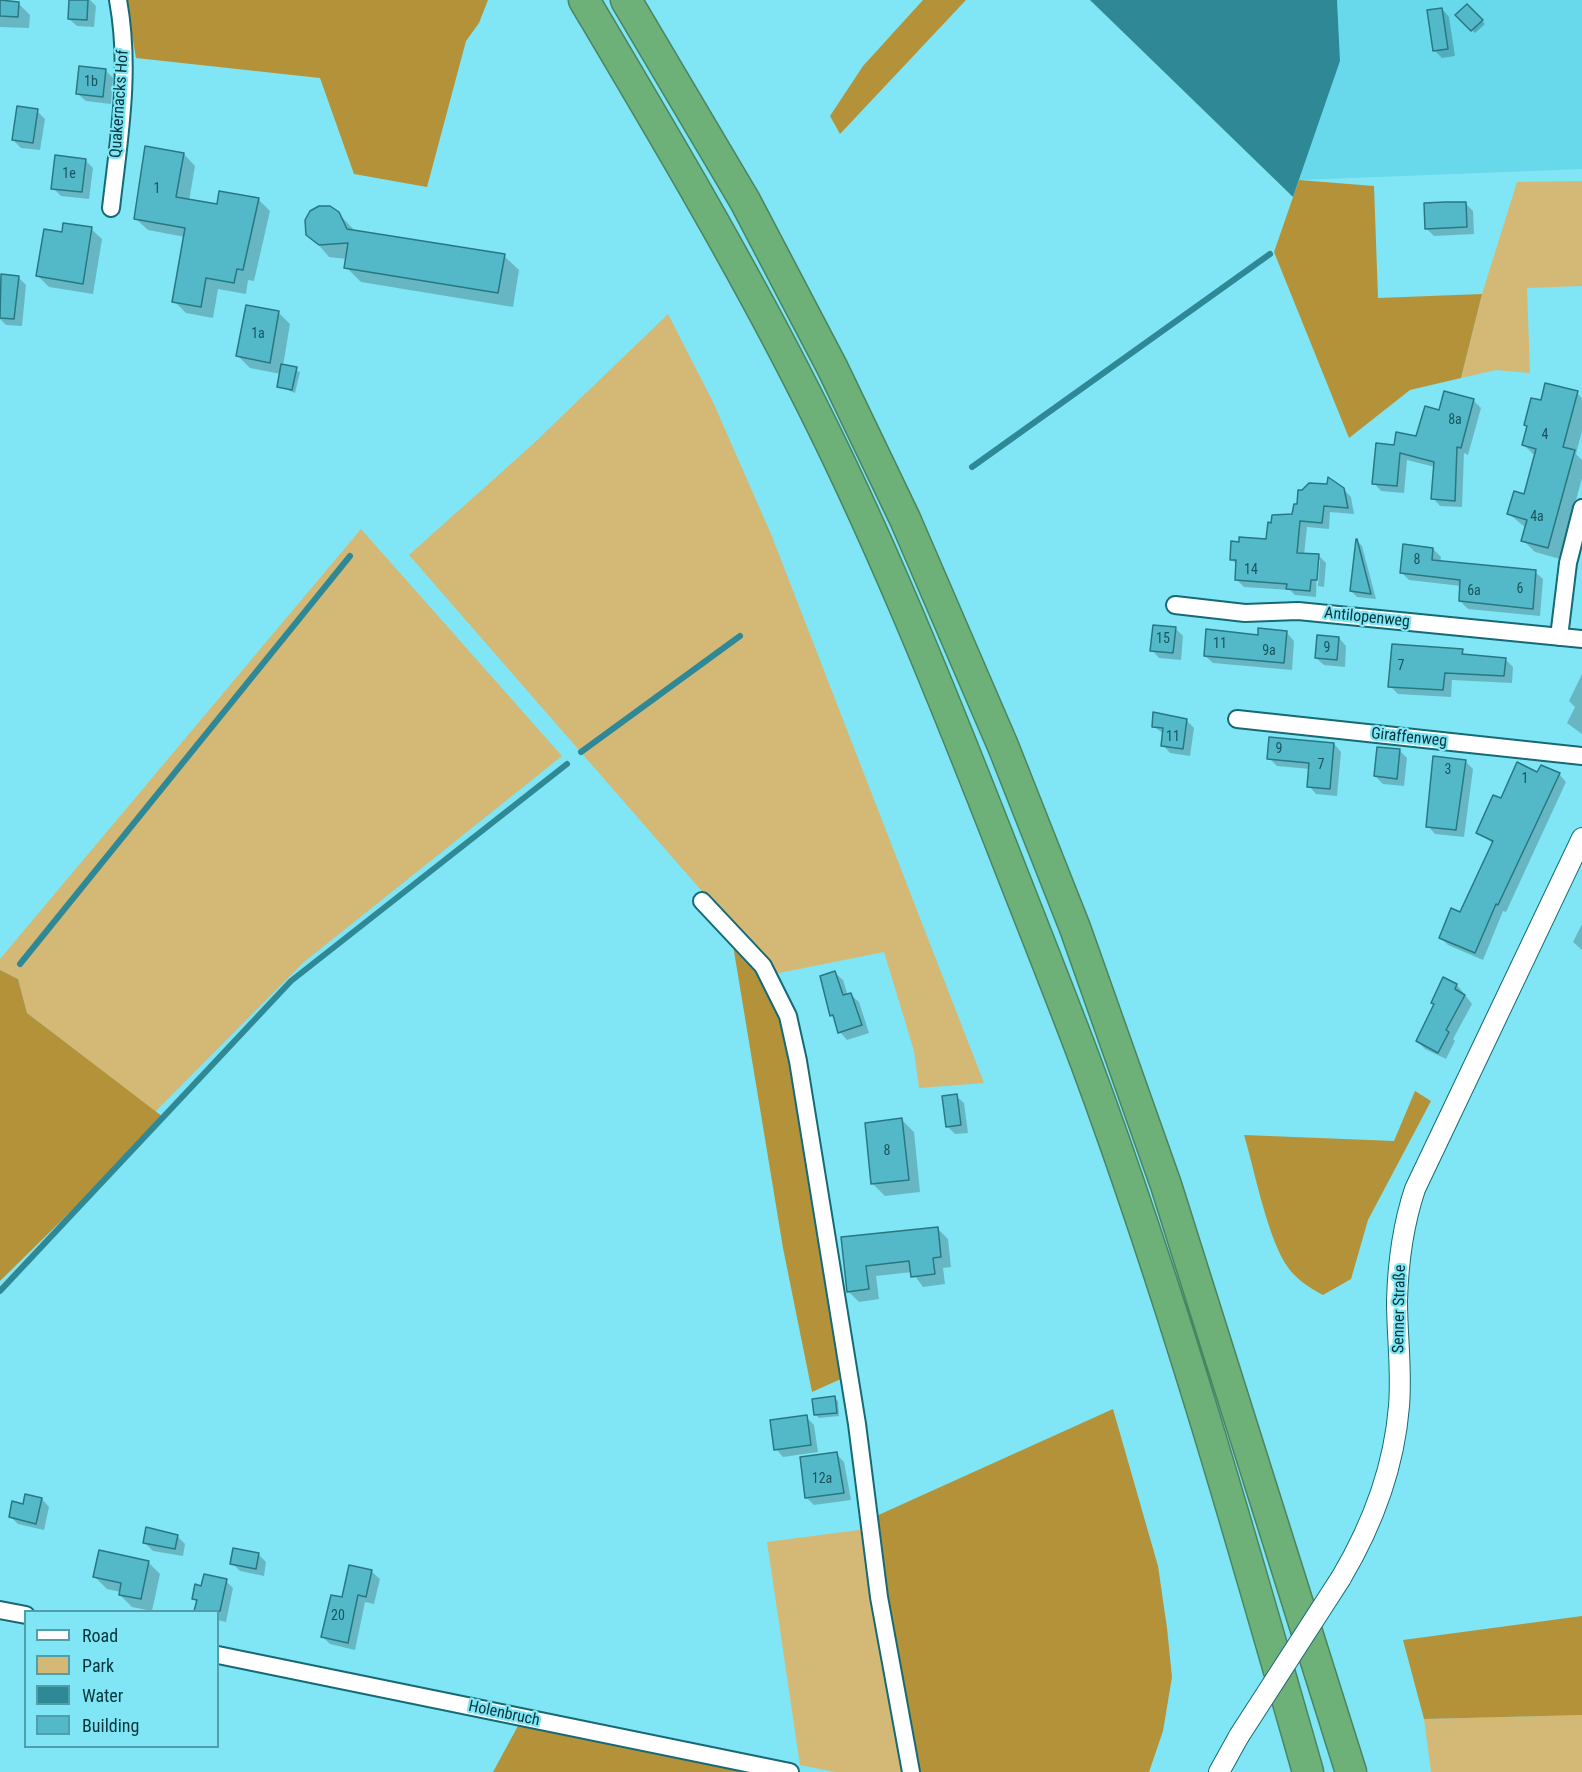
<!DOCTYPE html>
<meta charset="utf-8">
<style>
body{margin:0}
#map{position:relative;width:1582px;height:1772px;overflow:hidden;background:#80e5f4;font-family:"Roboto Condensed",sans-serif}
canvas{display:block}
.legend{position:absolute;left:24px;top:1610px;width:195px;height:138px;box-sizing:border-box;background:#80e5f4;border:2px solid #4f9eaa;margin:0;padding:8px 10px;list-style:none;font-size:18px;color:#05343a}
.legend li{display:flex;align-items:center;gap:12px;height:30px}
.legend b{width:30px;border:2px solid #4f9eaa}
</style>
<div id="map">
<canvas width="1582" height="1772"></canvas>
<ul class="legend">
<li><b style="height:8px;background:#fff"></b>Road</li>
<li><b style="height:16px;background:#d4b976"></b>Park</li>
<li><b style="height:16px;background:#2f8895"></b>Water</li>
<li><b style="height:16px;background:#53b9c8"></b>Building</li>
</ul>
</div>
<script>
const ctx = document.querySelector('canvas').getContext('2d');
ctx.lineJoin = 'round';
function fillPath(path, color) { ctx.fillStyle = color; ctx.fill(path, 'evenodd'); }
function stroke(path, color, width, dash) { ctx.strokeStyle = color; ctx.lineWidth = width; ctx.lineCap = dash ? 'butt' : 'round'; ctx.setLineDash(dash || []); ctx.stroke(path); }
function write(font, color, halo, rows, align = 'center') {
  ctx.font = font + ' "Roboto Condensed",sans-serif'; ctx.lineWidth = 4.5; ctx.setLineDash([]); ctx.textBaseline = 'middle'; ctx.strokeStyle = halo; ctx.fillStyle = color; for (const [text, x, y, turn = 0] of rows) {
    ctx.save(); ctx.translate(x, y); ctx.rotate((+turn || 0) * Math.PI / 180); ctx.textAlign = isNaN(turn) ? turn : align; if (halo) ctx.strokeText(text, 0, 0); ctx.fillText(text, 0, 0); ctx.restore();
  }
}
const built = new Path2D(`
 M1337,0H1582V169L1299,180L1340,61Z`);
const green = new Path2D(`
 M1582,181V286L1527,288L1530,373L1496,370L1461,378L1482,294L1517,182Z
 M668,314L713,402L771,534L984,1083L919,1088L914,1051L884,952L774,974L409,555L533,444Z
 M361,529L562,756L304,962L155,1112L27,1013L18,979L0,970V959Z
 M866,1529L906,1772H835L800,1765L767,1542Z
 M1582,1715V1772H1431L1424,1719Z`);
const forest = new Path2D(`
 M126,0H488L479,23L466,41L427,187L354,174L320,78L136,58Z
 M923,0H966L840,134L830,116L863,66Z
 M1299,180L1374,186L1378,298L1482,294L1461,378L1410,390L1349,438L1274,252Z
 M733,945L759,971L783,1019L843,1378L812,1392L783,1248Z
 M0,970L18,979L27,1013L163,1117L113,1170L0,1281Z
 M1415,1091L1431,1101L1368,1220L1351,1279L1323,1295C1308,1287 1294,1278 1285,1263C1266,1231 1255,1172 1244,1135L1394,1141Z
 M1113,1409L1158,1566L1167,1628L1172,1677L1163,1731L1149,1772H916L874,1517Z
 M1582,1616V1715L1424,1719L1403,1640Z
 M519,1724L749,1772H493Z`);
const water = new Path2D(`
 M1090,0H1337L1340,61L1293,197Z`);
const shadow = new Path2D(`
 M70,0H90L96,6L94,27L77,26L69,19Z
 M0,2L18,3L30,15L29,28L0,27Z
 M1467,6L1485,24L1475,33L1457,15Z
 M1442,9L1449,17L1455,56L1442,58L1434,50Z
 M105,70L113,78L111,104L86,101L78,94Z
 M37,111L45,119L40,150L21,148L13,140Z
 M184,154L195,166L189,201L218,206L258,199L270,211L254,281L248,280L246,294L218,289L213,318L186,313L174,301L185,237L148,230L136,219Z
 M85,160L93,168L89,199L61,196L53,188Z
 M1465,203L1473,211L1474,234L1434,236L1426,228Z
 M338,213L355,231L504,256L519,270L513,307L361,282L346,267L347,259L329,257L306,230Z
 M91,229L102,239L93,294L49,287L38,276L63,233Z
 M2,276L18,277L26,285L22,326L6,325L0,319Z
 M278,312L290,324L283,366L300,372L295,393L278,386L281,374L250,368L238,356Z
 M1577,393L1582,398V431L1576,454L1582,460V478L1560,559L1535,552L1523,540L1526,528L1509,514L1525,496L1535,456L1524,445L1542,402Z
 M1473,400L1481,408L1468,455L1464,453L1462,507L1440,506L1433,498L1435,467L1407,460L1404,493L1381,491L1374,483L1395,446L1417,437L1440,412Z
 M1343,489L1351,497L1354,514L1330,512L1329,529L1307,527L1304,555L1319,556L1326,563L1324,587L1318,586L1320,560H1317L1316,597L1295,595L1290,590L1244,587L1237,580L1238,565L1231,559L1267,541L1294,516Z
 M1357,541L1362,546L1376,599L1357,597L1351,591Z
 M1433,549L1441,557L1440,563L1535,572L1543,579L1540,616L1468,609L1460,601L1461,586L1409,580L1401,572Z
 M1175,628L1183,636L1181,660L1159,658L1152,650Z
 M1287,633L1294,641L1292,670L1213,663L1205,656L1259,637Z
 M1339,638L1346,646L1345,667L1324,665L1316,658Z
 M1462,651L1466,655L1505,659L1513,667L1512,683L1452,680L1451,697L1398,694L1390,686Z
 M1582,674V734L1567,723L1575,707L1569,701Z
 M1186,720L1194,728L1190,756L1170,753L1163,745L1164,734L1153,726Z
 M1334,744L1341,752L1337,796L1316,794L1309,786L1310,769L1277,766L1269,758Z
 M1399,750L1407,758L1404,786L1383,784L1375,776Z
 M1465,761L1473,769L1464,837L1435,834L1428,826Z
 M1538,774H1559L1566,782L1506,912L1503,911L1483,960L1448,945L1440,937L1461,914L1494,844L1478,833Z
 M1582,924V950L1573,942Z
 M835,973L843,980L848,996L851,995L859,1002L869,1033L847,1040L840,1032L836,1020L831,1015Z
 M1443,979L1457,985L1472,1004L1453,1039L1455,1041L1446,1059L1425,1049L1417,1041L1435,1005Z
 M956,1096L964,1103L968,1133L955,1134L947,1126Z
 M902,1120L914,1132L920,1192L885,1196L873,1184Z
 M937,1228L948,1239L951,1267L943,1268L945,1284L923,1287L912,1272L876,1276L879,1299L859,1302L848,1291L843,1239Z
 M835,1398L838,1401L839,1416L819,1418L815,1414Z
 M806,1417L814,1425L818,1452L783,1457L776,1449Z
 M836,1454L844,1462L851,1500L814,1505L806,1497Z
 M42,1499L49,1507L44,1530L18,1524L10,1516L24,1506Z
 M177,1536L185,1544L183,1556L153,1551L145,1543Z
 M258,1554L266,1562L264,1576L240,1571L232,1563Z
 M148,1562L160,1574L152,1611L132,1607L120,1595L121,1592L107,1589L95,1577Z
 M350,1567L372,1572L380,1579L374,1604L365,1602L355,1650L330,1644L322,1636L343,1599Z
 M226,1581L233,1588L226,1622L218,1620V1612H198V1603L193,1598L202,1588Z`);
const stream = new Path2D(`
 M972,467L1270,254
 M581,752L740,636
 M20,964L350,556
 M0,1291L291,981L567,764`);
const building = new Path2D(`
 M0,0L19,2L18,17L0,16Z
 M69,0H88L87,20L68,19Z
 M1467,4L1483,20L1471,31L1455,15Z
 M1442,8L1448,49L1433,51L1427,10Z
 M79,66L106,69L103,97L76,94Z
 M17,106L38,109L33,143L12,140Z
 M145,146L184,153L176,197L217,204L219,191L259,198L243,270L237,269L234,283L206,278L201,307L172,302L185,228L134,219Z
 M55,155L86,159L82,192L51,189Z
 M1445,202H1466L1467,227L1425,229L1424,203Z
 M319,206H330L339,212L347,229L505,254L498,293L344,268L348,243L319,245L306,235L305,220L310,211Z
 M63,223L92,227L83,284L36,276L44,229L62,232Z
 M1,274L19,276L14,319L0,318Z
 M246,305L279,311L270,363L236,356Z
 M281,364L297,367L292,390L277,387Z
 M1545,383L1578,391L1563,447L1575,450L1548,548L1521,541L1527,520L1507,514L1514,491L1524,494L1536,449L1522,445L1527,426L1524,425L1531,398L1541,400Z
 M1444,391L1474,399L1461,448L1457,447L1455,501L1431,499L1434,462L1400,453L1397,486L1372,484L1376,443L1394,445L1396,432L1416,436L1425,406L1439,410Z
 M1328,477L1344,488L1348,508L1324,506L1322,523L1300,521L1297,553L1319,554L1317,580H1311L1310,591L1286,589L1287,584L1235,580L1236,560H1230L1231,541L1239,542V537L1266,539L1268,522L1271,523L1272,515L1292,514L1294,504H1297L1298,490H1302L1309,483L1327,484Z
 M1356,539H1357L1371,594L1350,591Z
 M1403,544L1433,548L1432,560L1536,570L1533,609L1459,601L1460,580L1400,573Z
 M1153,625L1176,627L1173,653L1150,651Z
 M1258,628L1287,631L1284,663L1204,656L1206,629L1258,635Z
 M1317,635L1339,637L1337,660L1315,658Z
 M1392,644L1463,649L1462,654L1506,658L1504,676L1445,673L1443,690L1388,687Z
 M1153,712L1187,719L1183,749L1161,746L1163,728L1152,727Z
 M1269,737L1334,743L1330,789L1307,787L1309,763L1267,759Z
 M1377,747L1400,749L1397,779L1374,776Z
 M1433,756L1466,760L1456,830L1426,827Z
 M1517,762L1537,772L1541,765L1560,773L1498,905L1496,904L1475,953L1439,938L1451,908L1460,912L1493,841L1476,833L1493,795L1501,798Z
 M835,971L843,995L851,993L862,1025L838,1033L833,1015L830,1016L820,976Z
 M1443,977L1457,984L1455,989L1465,995L1446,1030L1449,1032L1438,1053L1416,1041L1434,1004L1431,1003Z
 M957,1094L961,1125L946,1127L942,1096Z
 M902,1118L909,1180L871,1184L865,1123Z
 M938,1227L941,1257L933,1258L935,1274L911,1277L909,1261L866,1266L869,1289L847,1292L841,1237Z
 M835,1396L837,1413L814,1415L812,1399Z
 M807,1415L811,1445L774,1450L770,1420Z
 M837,1452L844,1493L805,1498L800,1457Z
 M25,1494L42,1498L36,1524L9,1517L12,1501L23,1504Z
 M146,1527L178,1535L175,1549L143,1543Z
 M233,1548L259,1553L256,1569L230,1564Z
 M99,1550L149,1561L141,1599L119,1595L121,1583L93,1577Z
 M349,1565L372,1570L366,1597L358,1595L348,1643L321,1637L331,1595L342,1597Z
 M204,1574L227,1579L220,1611H194L197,1600L192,1599L195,1584L201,1586Z`);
const minor = new Path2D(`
 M111,208C119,138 131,70 118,0
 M1175,605L1245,613L1298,611L1582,639
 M1559,637L1568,563L1582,508
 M1237,719L1582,756
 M702,901L763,966L788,1016L798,1061L857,1424L879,1597L911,1772
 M0,1610L26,1615
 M218,1655L790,1772`);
const tertiary = new Path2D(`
 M1341,1578C1373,1524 1394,1469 1399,1406C1402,1371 1397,1336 1397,1301C1398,1263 1403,1225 1415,1189L1582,838
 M1219,1772L1239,1736`);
const motorway = new Path2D(`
 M584,0C658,125 732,249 798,378C876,529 940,689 1002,847C1030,919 1059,991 1086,1063C1172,1295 1240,1534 1308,1772
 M626,0L745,201L832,367L905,519L1003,746L1075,928L1166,1185L1351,1772`);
const tertiaryBridge = new Path2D(`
 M1239,1736L1341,1578`);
const numberNames = [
 ["1b",91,82],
 ["1e",69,174],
 ["1",157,189],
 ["1a",258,334],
 ["8a",1455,420],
 ["4",1545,435],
 ["4a",1537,517],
 ["8",1417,560],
 ["14",1251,570],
 ["6",1520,589],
 ["6a",1474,591],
 ["15",1163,639],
 ["11",1220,644],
 ["9",1327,648],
 ["9a",1269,651],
 ["7",1401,666],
 ["11",1173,737],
 ["9",1279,749],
 ["7",1321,765],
 ["3",1448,770],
 ["1",1525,779],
 ["8",887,1151],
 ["12a",822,1479],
 ["20",338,1616]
];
const streetNames = [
 ["Quakernacks Hof",120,104,-86],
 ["Antilopenweg",1367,618,6],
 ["Giraffenweg",1409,738,6],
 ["Senner Straße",1400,1309,-89],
 ["Holenbruch",504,1714,12]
];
fillPath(built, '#67d9ea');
fillPath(green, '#d4b976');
fillPath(forest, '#b3923a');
fillPath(water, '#2f8895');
fillPath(shadow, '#0003');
stroke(stream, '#2f8895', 6);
fillPath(building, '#53b9c8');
stroke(building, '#287783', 1.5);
stroke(minor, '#156a75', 20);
stroke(tertiary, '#156a75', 22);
stroke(motorway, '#498562', 33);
stroke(minor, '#fff', 16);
stroke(tertiary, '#fff', 20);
stroke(motorway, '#6db078', 30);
stroke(tertiaryBridge, '#156a75', 22, []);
stroke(tertiaryBridge, '#fff', 20);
write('14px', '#18555e', null, numberNames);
write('16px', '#05343a', '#80e5f4', streetNames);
</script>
